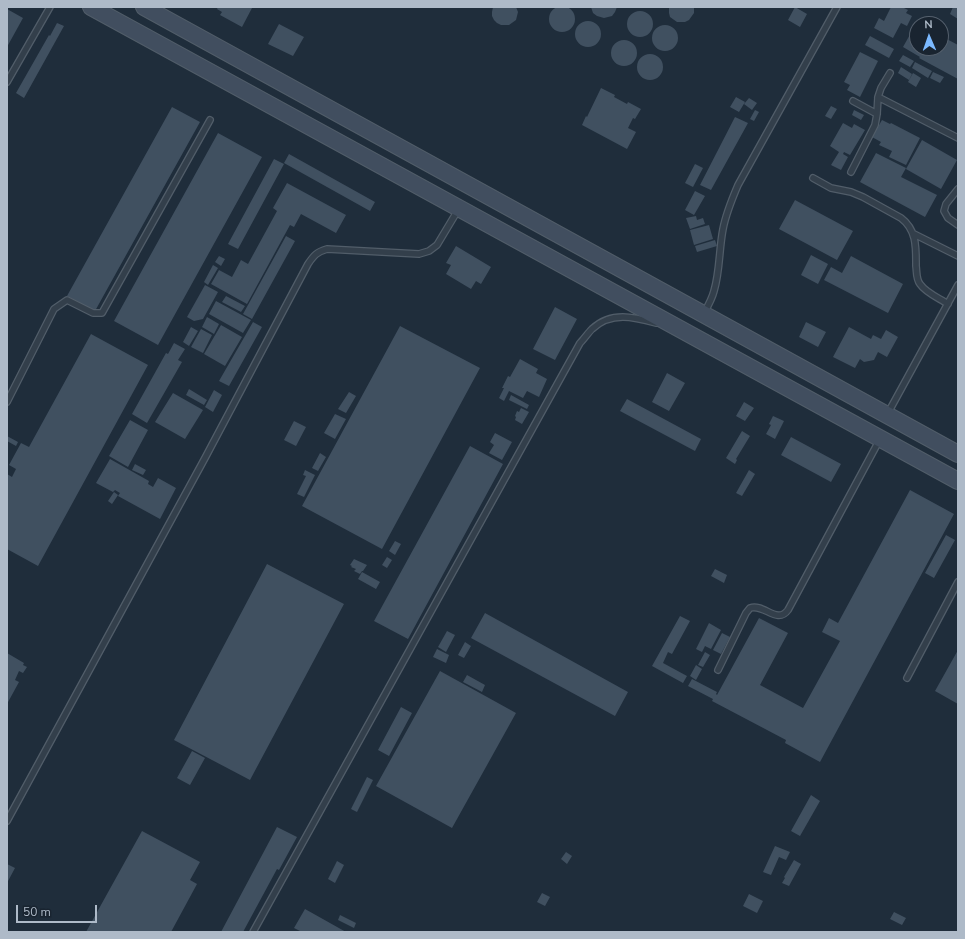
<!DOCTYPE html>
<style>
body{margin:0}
#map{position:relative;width:965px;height:939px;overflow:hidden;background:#1f2d3b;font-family:"Nunito Sans",sans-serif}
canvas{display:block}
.frame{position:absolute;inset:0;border:8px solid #aebac8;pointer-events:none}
.north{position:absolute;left:909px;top:16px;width:40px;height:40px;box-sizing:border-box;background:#192430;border:1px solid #55606d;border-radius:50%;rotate:358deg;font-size:11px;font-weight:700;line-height:16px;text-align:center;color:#aebac8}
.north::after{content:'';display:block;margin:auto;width:14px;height:18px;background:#7bb9ff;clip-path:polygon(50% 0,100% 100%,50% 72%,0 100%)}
.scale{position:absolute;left:16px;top:905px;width:81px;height:18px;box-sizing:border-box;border:2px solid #aebac8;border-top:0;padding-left:5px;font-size:12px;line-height:14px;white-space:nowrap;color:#aebac8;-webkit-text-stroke:3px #192430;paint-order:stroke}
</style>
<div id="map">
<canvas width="965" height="939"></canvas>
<div class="frame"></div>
<div class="north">N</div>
<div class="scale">50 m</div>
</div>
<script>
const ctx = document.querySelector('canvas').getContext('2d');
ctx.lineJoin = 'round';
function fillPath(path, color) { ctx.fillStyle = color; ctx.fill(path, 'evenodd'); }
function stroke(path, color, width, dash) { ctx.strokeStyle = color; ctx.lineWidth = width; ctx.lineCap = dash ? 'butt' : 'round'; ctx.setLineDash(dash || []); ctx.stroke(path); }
const building = new Path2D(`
 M549 19a13 13 0 1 1 26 0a13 13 0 1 1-26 0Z
 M218,7H249L252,8L242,27L220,15L222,12L217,9Z
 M493,7H516L518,12L516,20L509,25H501L497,23L494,20L492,16V12Z
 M591,7H617L615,12L612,16L604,18L597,16L593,13Z
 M669,7H694V13L689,20L685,22H677L670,17L669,13Z
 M795,7L807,14L800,27L788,20Z
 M891,7H905L904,8L908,10L906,13L912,16L907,26L901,23L893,38L874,28L879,18L884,21Z
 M953,7H958V19L950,14Z
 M7,9L23,18L7,47Z
 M627 24a13 13 0 1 1 26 0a13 13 0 1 1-26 0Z
 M926,16L939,23L938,24H922Z
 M575 34a13 13 0 1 1 26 0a13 13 0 1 1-26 0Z
 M57,23L64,26L24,98L16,93L49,35L50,36Z
 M279,24L304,37L293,56L268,44Z
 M652 38a13 13 0 1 1 26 0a13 13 0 1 1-26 0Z
 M912,31L917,34V48H941V36L958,45V79L919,58L920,57L903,47Z
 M870,36L894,49L889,58L865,45Z
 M611 53a13 13 0 1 1 26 0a13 13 0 1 1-26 0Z
 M860,52L878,61L860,97L847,90L850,85L844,82Z
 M637 67a13 13 0 1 1 26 0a13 13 0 1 1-26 0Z
 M903,55L914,61L910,67L899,61Z
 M915,62L932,71L928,78L912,68Z
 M901,67L912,74L909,80L898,73Z
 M933,72L944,77L940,83L930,78Z
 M913,73L921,78L916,87L908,82Z
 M601,88L615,95L614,97L627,104L628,102L641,109L635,119L633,118L628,128L636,132L627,149L582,125L586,116L587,117Z
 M736,97L745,102L739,112L730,107Z
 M749,98L757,103L752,110L744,104Z
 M831,106L837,109L831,119L825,116Z
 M172,107L200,122L95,311L67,296Z
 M755,110L759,112L754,121L750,119Z
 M854,110L864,115L861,120L852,115Z
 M735,117L748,123L711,190L700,185Z
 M882,120L890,124L891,123L920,138L906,165L889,157L892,151L879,145L881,142L872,137Z
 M843,123L852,128L854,124L865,130L850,155L844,152L843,154L848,157L841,170L831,165L839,152L830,146Z
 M218,133L262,157L158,345L114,321Z
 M922,140L957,160L941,189L906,169Z
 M876,153L906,168L901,177L937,195L925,217L860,182Z
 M289,154L375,202L370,211L284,163Z
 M274,159L284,164L238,249L228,244Z
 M695,164L703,168L693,187L685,183Z
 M287,183L346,215L336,233L301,214L294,227L290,225L247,304L211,284L219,270L232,277L241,260L248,264L277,211L273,208Z
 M695,191L705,196L694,215L685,210Z
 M795,200L853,231L837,260L779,229Z
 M696,216L697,220L703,218L705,224L690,229L686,218Z
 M709,225L713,239L694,245L690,230Z
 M286,236L295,241L252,319L243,314Z
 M715,240L717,246L697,252L695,246Z
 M456,246L491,267L481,284L476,281L471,289L446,274L451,265L446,263Z
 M811,255L828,264L818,284L801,275Z
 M219,256L225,259L221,266L215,262Z
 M851,256L903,284L888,313L824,280L831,267L842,273Z
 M213,265L218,268L208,285L204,282Z
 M205,285L218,292L203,319L194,321L187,317Z
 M226,296L245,306L241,312L222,302Z
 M216,301L251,320L243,333L209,314Z
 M555,307L577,319L555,360L533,349Z
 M207,317L219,324L214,334L202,327Z
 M253,322L262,327L229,386L219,381Z
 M806,322L826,332L818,347L799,337Z
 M221,325L242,337L225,366L204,354Z
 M400,326L480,368L382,549L302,506Z
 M191,327L198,331L189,346L183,342Z
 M849,327L871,339L873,335L881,339L886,330L898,337L887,357L878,352L874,360L864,362L860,359L855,368L833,357Z
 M201,329L212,335L203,353L191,347Z
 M91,334L148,365L38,566L7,549V474L12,477L16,469L9,465L21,443L29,447Z
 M174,343L185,349L178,360L182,362L147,423L132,414L166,353L168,354Z
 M520,359L538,369L536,373L547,379L539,397L527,391L523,398L509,391L504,401L499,398L504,388H502L508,376L510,377Z
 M667,373L685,383L669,411L652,402Z
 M189,389L207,400L204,405L186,395Z
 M214,390L222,395L213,412L205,407Z
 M349,392L356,396L346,413L338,409Z
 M173,393L203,410L185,439L155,422Z
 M511,395L529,405L527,409L509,400Z
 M627,399L701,439L695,451L620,411Z
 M744,402L754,408L745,421L736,416Z
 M521,408L529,412L522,424L515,420L516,417L515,416L517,411L519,412Z
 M335,414L346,419L335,439L324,433Z
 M773,416L784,421L775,439L766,434L771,425L769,424Z
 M130,420L148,430L128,467L109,456Z
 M294,421L306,427L296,446L284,440Z
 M742,431L750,436L736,459L737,460L735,464L726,458Z
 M495,433L512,442L502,460L489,453L494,445L490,442Z
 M7,436L18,442L16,446L7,441Z
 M791,437L841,464L831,482L781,455Z
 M470,446L503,464L408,639L374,621Z
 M320,453L326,457L318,471L312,468Z
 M110,459L149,481L148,484L153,487L158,478L176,488L160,519L118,496L120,493L115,490L113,492L96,483Z
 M135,464L146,470L143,475L132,470Z
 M305,470L315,475L304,497L297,494L306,476L303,475Z
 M749,470L755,474L742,496L736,493Z
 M910,490L954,514L820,762L785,743L786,740L712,701L713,699L688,686L692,679L717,692L716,694L717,695L759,618L788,633L760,685L803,708L840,641L822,632L829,618L838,623Z
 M114,492L118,495L112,504L108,501Z
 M946,535L955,540L934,578L925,573Z
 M395,541L401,544L395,555L389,551Z
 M387,557L392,560L387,568L382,565Z
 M354,559L367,565L363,571H362L360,574L354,571L356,569L351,567L352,566L350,565Z
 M267,564L344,604L250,780L174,740Z
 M715,569L727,575L724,583L711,576Z
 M362,572L380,582L376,589L358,579Z
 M485,613L628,692L615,716L471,638Z
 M680,616L690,621L672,654L668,652L663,663L687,676L683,683L652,666Z
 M709,623L721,630L711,649L705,646L702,652L696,649Z
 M447,631L455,635L446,652L438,647Z
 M722,633L730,637L721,654L713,650Z
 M465,642L471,646L464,658L458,655Z
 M437,649L449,655L446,663L433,657Z
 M958,650V704L935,691Z
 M705,652L710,655L703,667L698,665Z
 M7,653L24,663L23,665L27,667L23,673L19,671L15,680L19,682L7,704Z
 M696,665L702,669L696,680L690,676Z
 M440,671L516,713L452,828L376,786Z
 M467,675L485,685L482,692L463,682Z
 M401,707L412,713L389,756L378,750Z
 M192,751L205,758L190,785L177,778Z
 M367,777L373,780L357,812L351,809Z
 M811,795L820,801L800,836L791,831Z
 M277,827L297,837L279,870L277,869L243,932H221Z
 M142,831L200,862L190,880L197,884L171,932H86Z
 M775,846L790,852L786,860L779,857L771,875L763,872Z
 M566,852L572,856L567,864L561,859Z
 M794,860L801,864L789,886L782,883L785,878L784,877Z
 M337,861L344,865L335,883L328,879Z
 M7,864L15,868L7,883Z
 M542,893L550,897L545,906L537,902Z
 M749,894L763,901L757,913L743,906Z
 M305,909L346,932H302L294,928Z
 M894,912L906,918L902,925L890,919Z
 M340,915L356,923L354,928L338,920Z`);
const lane = new Path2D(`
 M7,82L50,7
 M878,97L958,138
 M853,101L877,114
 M851,172L875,125L877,114L878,97L881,88L890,73
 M813,178L831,188L851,192L863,197L901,218C917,230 916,248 916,266C917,273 916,279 920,284C926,293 939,298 948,304
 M958,189L946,204L944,211L948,218L958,225
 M914,234L958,256
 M704,313C708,306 712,299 714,291C720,271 719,249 723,229C726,213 732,199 738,185L837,7
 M7,402L54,309L67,300L93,313H102L210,120
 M888,413L958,285
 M718,670L746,613L750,608C764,603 777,625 788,610L880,439
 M907,678L958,582
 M7,821L205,458L308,264C314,255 317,252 327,249L419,254L429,251L437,245L458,210
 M253,932L580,343C584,339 588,333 592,329C611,311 634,317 656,323`);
const secondary = new Path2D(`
 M91,7L958,481
 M144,7L958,454`);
fillPath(building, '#405060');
stroke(lane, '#515d69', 8);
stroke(secondary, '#515d69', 18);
stroke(lane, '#333f4b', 5.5);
stroke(secondary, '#414e5f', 16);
</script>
